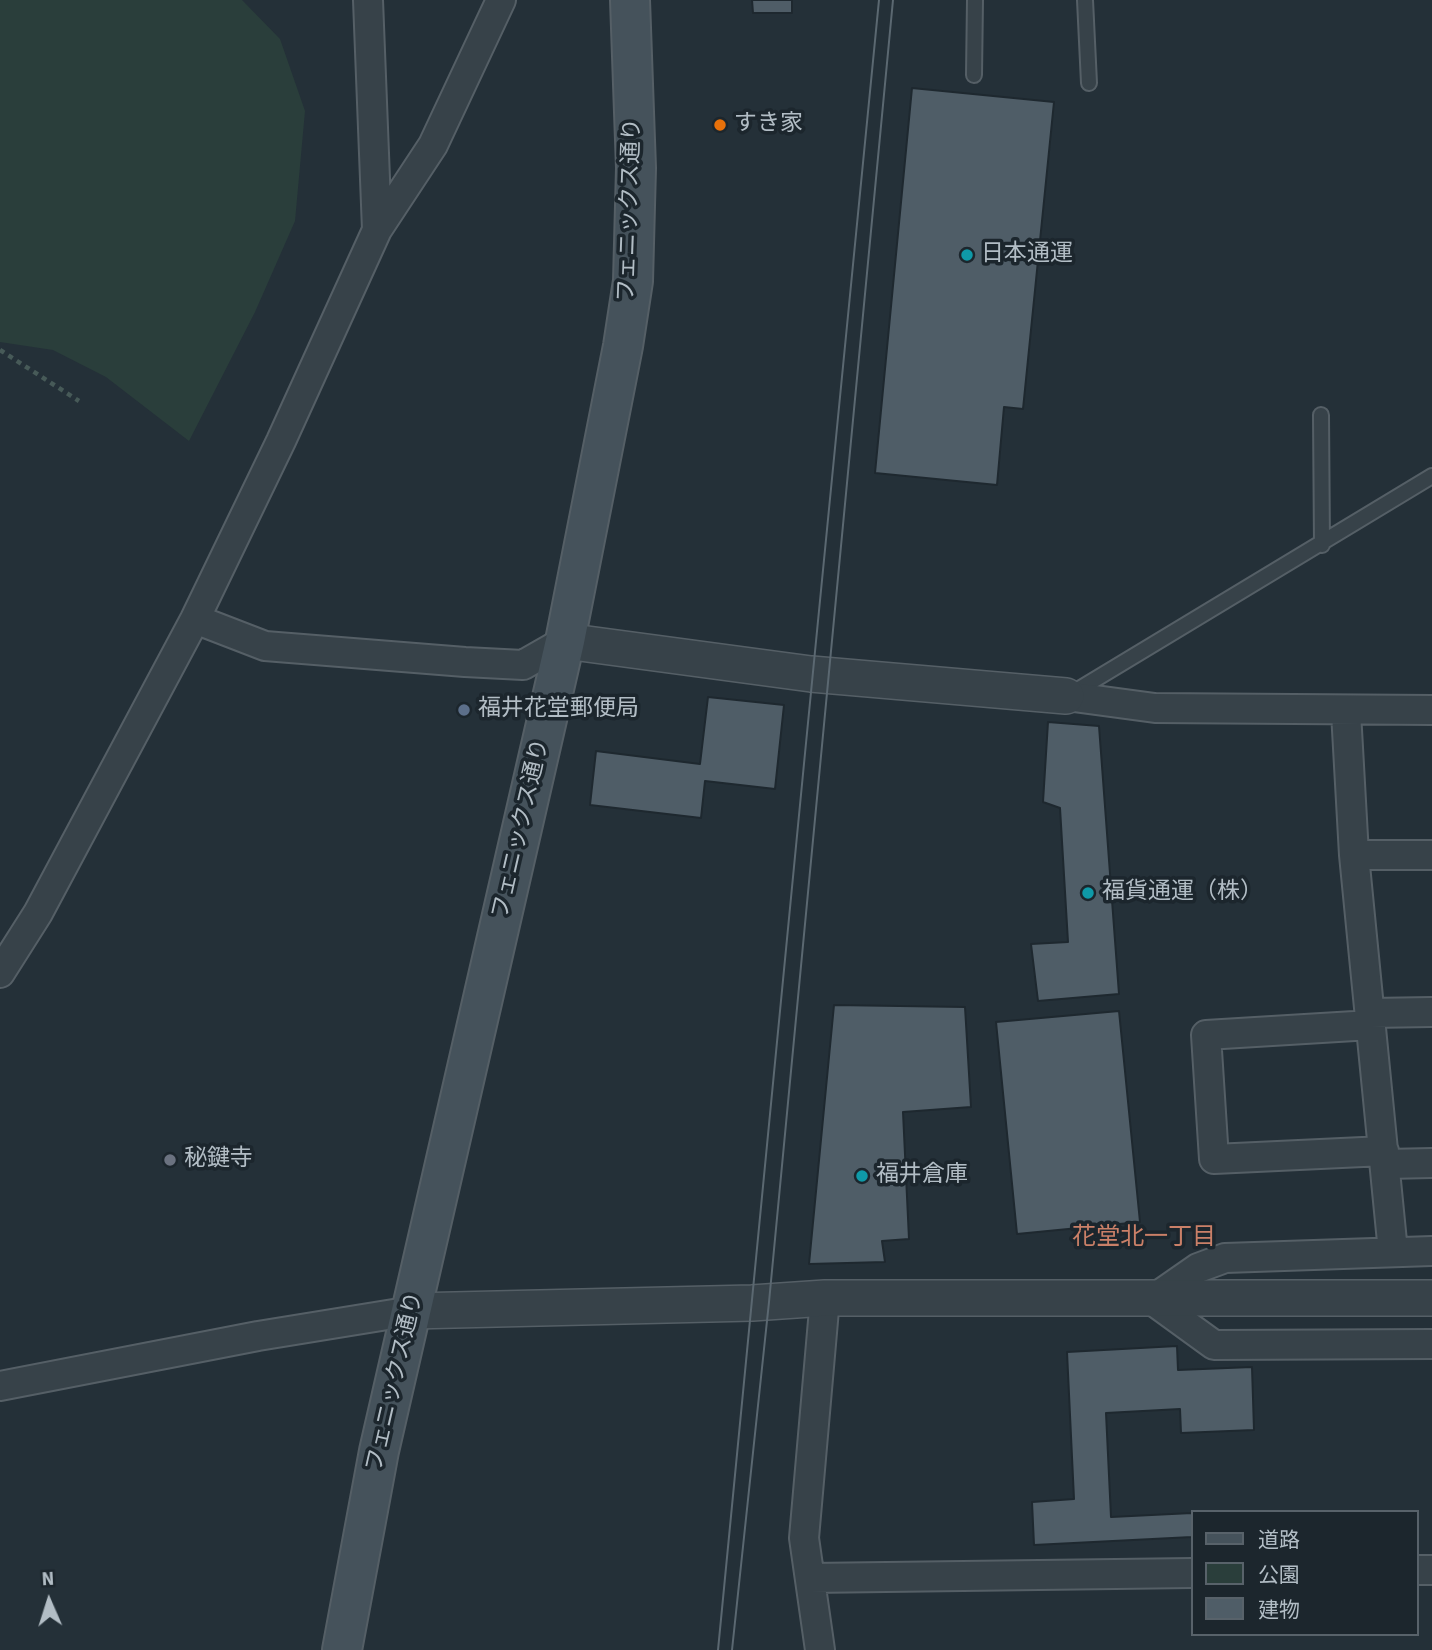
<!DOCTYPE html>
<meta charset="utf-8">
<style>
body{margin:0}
#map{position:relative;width:1432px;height:1650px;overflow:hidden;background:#243038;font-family:"Source Sans 3","Noto Sans JP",sans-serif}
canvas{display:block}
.legend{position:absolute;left:1191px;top:1510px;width:228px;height:126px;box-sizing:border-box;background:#1c262d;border:2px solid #58626a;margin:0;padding:9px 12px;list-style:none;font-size:21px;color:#b2bdc5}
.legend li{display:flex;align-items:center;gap:14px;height:35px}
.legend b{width:35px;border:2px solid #58626a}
.north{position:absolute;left:14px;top:1566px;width:70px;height:70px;-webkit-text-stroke:5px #1c262d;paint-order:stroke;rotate:357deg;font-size:19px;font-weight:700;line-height:28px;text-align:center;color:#b2bdc5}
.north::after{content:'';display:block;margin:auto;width:24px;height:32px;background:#b2bdc5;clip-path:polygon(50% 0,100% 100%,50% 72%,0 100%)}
</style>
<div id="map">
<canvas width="1432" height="1650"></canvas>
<ul class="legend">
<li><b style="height:9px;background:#45525b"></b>道路</li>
<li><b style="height:19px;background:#2a3e3b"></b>公園</li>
<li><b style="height:19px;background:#4f5d67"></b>建物</li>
</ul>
<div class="north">N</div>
</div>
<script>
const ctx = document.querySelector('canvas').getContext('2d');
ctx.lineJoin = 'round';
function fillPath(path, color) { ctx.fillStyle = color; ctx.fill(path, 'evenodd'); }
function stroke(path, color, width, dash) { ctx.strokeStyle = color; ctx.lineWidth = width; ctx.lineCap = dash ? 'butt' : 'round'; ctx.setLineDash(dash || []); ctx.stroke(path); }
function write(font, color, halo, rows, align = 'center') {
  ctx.font = font + ' "Source Sans 3","Noto Sans JP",sans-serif'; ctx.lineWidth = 7; ctx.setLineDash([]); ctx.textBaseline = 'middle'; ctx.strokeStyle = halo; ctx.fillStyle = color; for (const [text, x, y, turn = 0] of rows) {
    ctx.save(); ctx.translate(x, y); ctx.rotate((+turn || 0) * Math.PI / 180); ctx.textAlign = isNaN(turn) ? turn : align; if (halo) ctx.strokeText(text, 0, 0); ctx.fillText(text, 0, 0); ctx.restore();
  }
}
const green = new Path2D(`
 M0,0H242L280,39L305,111L295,221L255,312L189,441L106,377L53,350L0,342Z`);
const building = new Path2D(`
 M752,0H792V13H753Z
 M912,88L1054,102L1023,409L1004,407L997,485L875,473Z
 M708,697L784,705L775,789L705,781L701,818L590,805L596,751L700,764Z
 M1048,722L1099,726L1119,994L1038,1001L1031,944L1068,942L1060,808L1043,802Z
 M834,1005L965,1007L971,1107L903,1112L909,1239L882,1241L885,1262L809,1264Z
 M1119,1011L1140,1222L1017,1234L996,1022Z
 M1177,1346L1178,1370L1252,1367L1254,1430L1181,1433L1180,1409L1106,1413L1111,1517L1192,1513V1537L1034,1545L1032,1502L1074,1499L1067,1352Z`);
const path = new Path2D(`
 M0,350L79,401`);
const service = new Path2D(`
 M1085,0L1089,83
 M974,75L975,0
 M1321,415L1322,545
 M1071,694L1432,476`);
const minor = new Path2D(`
 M368,0L377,230
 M195,619L265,646L465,662L523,665L565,641
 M1066,696L1155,708L1432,710
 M1346,712L1354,855L1393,1252
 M1354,855H1432
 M0,973L38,913L195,619L281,441L377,230L433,145L501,0
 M1370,1013L1432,1012
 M1371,1025L1206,1035L1214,1159L1384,1151
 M1386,1164L1432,1163
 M1432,1251L1225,1258L1198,1268L1152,1300L1214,1345L1432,1344
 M0,1386L258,1336L412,1311
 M1416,1570H1432
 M810,1578L1192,1573
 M820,1650L804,1538L825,1298`);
const tertiary = new Path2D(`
 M565,641L811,674L1066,696
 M412,1311L752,1303L825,1298H1432`);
const secondary = new Path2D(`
 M342,1650L379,1451L565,641L623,346L633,281L636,168L630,0`);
const tram = new Path2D(`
 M718,1650C767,1100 828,550 879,0
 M732,1650L769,1302L893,0`);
const markers = [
 [720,125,7,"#e8710a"],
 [967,255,7,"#0f9aa8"],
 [464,710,7,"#5c6f8a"],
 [1088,893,7,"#0f9aa8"],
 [170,1160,7,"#6b7280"],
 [862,1176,7,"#0f9aa8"]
];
const poiNames = [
 ["すき家",734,125],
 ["日本通運",981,255],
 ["福井花堂郵便局",478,710],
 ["福貨通運（株）",1102,893],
 ["秘鍵寺",184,1160],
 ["福井倉庫",876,1176]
];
const streetNames = [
 ["フェニックス通り",631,210,-88],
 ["フェニックス通り",522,829,-77],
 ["フェニックス通り",396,1382,-77]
];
const neighbourhoodNames = [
 ["花堂北一丁目",1144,1239]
];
fillPath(green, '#2a3e3b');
fillPath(building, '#4f5d67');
stroke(building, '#1e282f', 2);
stroke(service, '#555f66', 18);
stroke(minor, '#555f66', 32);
stroke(tertiary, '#555f66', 38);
stroke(secondary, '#555f66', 42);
stroke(path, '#475a58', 4.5, [5, 5]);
stroke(service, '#374249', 14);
stroke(minor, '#374249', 28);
stroke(tertiary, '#374249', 35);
stroke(secondary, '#45525b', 38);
stroke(tram, '#5b6871', 2);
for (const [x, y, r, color] of markers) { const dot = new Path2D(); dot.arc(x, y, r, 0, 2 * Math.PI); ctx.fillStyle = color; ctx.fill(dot); stroke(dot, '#1c262d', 2.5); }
write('23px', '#b2bdc5', '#1c262d', poiNames, 'left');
write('23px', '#b2bdc5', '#1c262d', streetNames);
write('24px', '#ca8068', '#1c262d', neighbourhoodNames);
</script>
